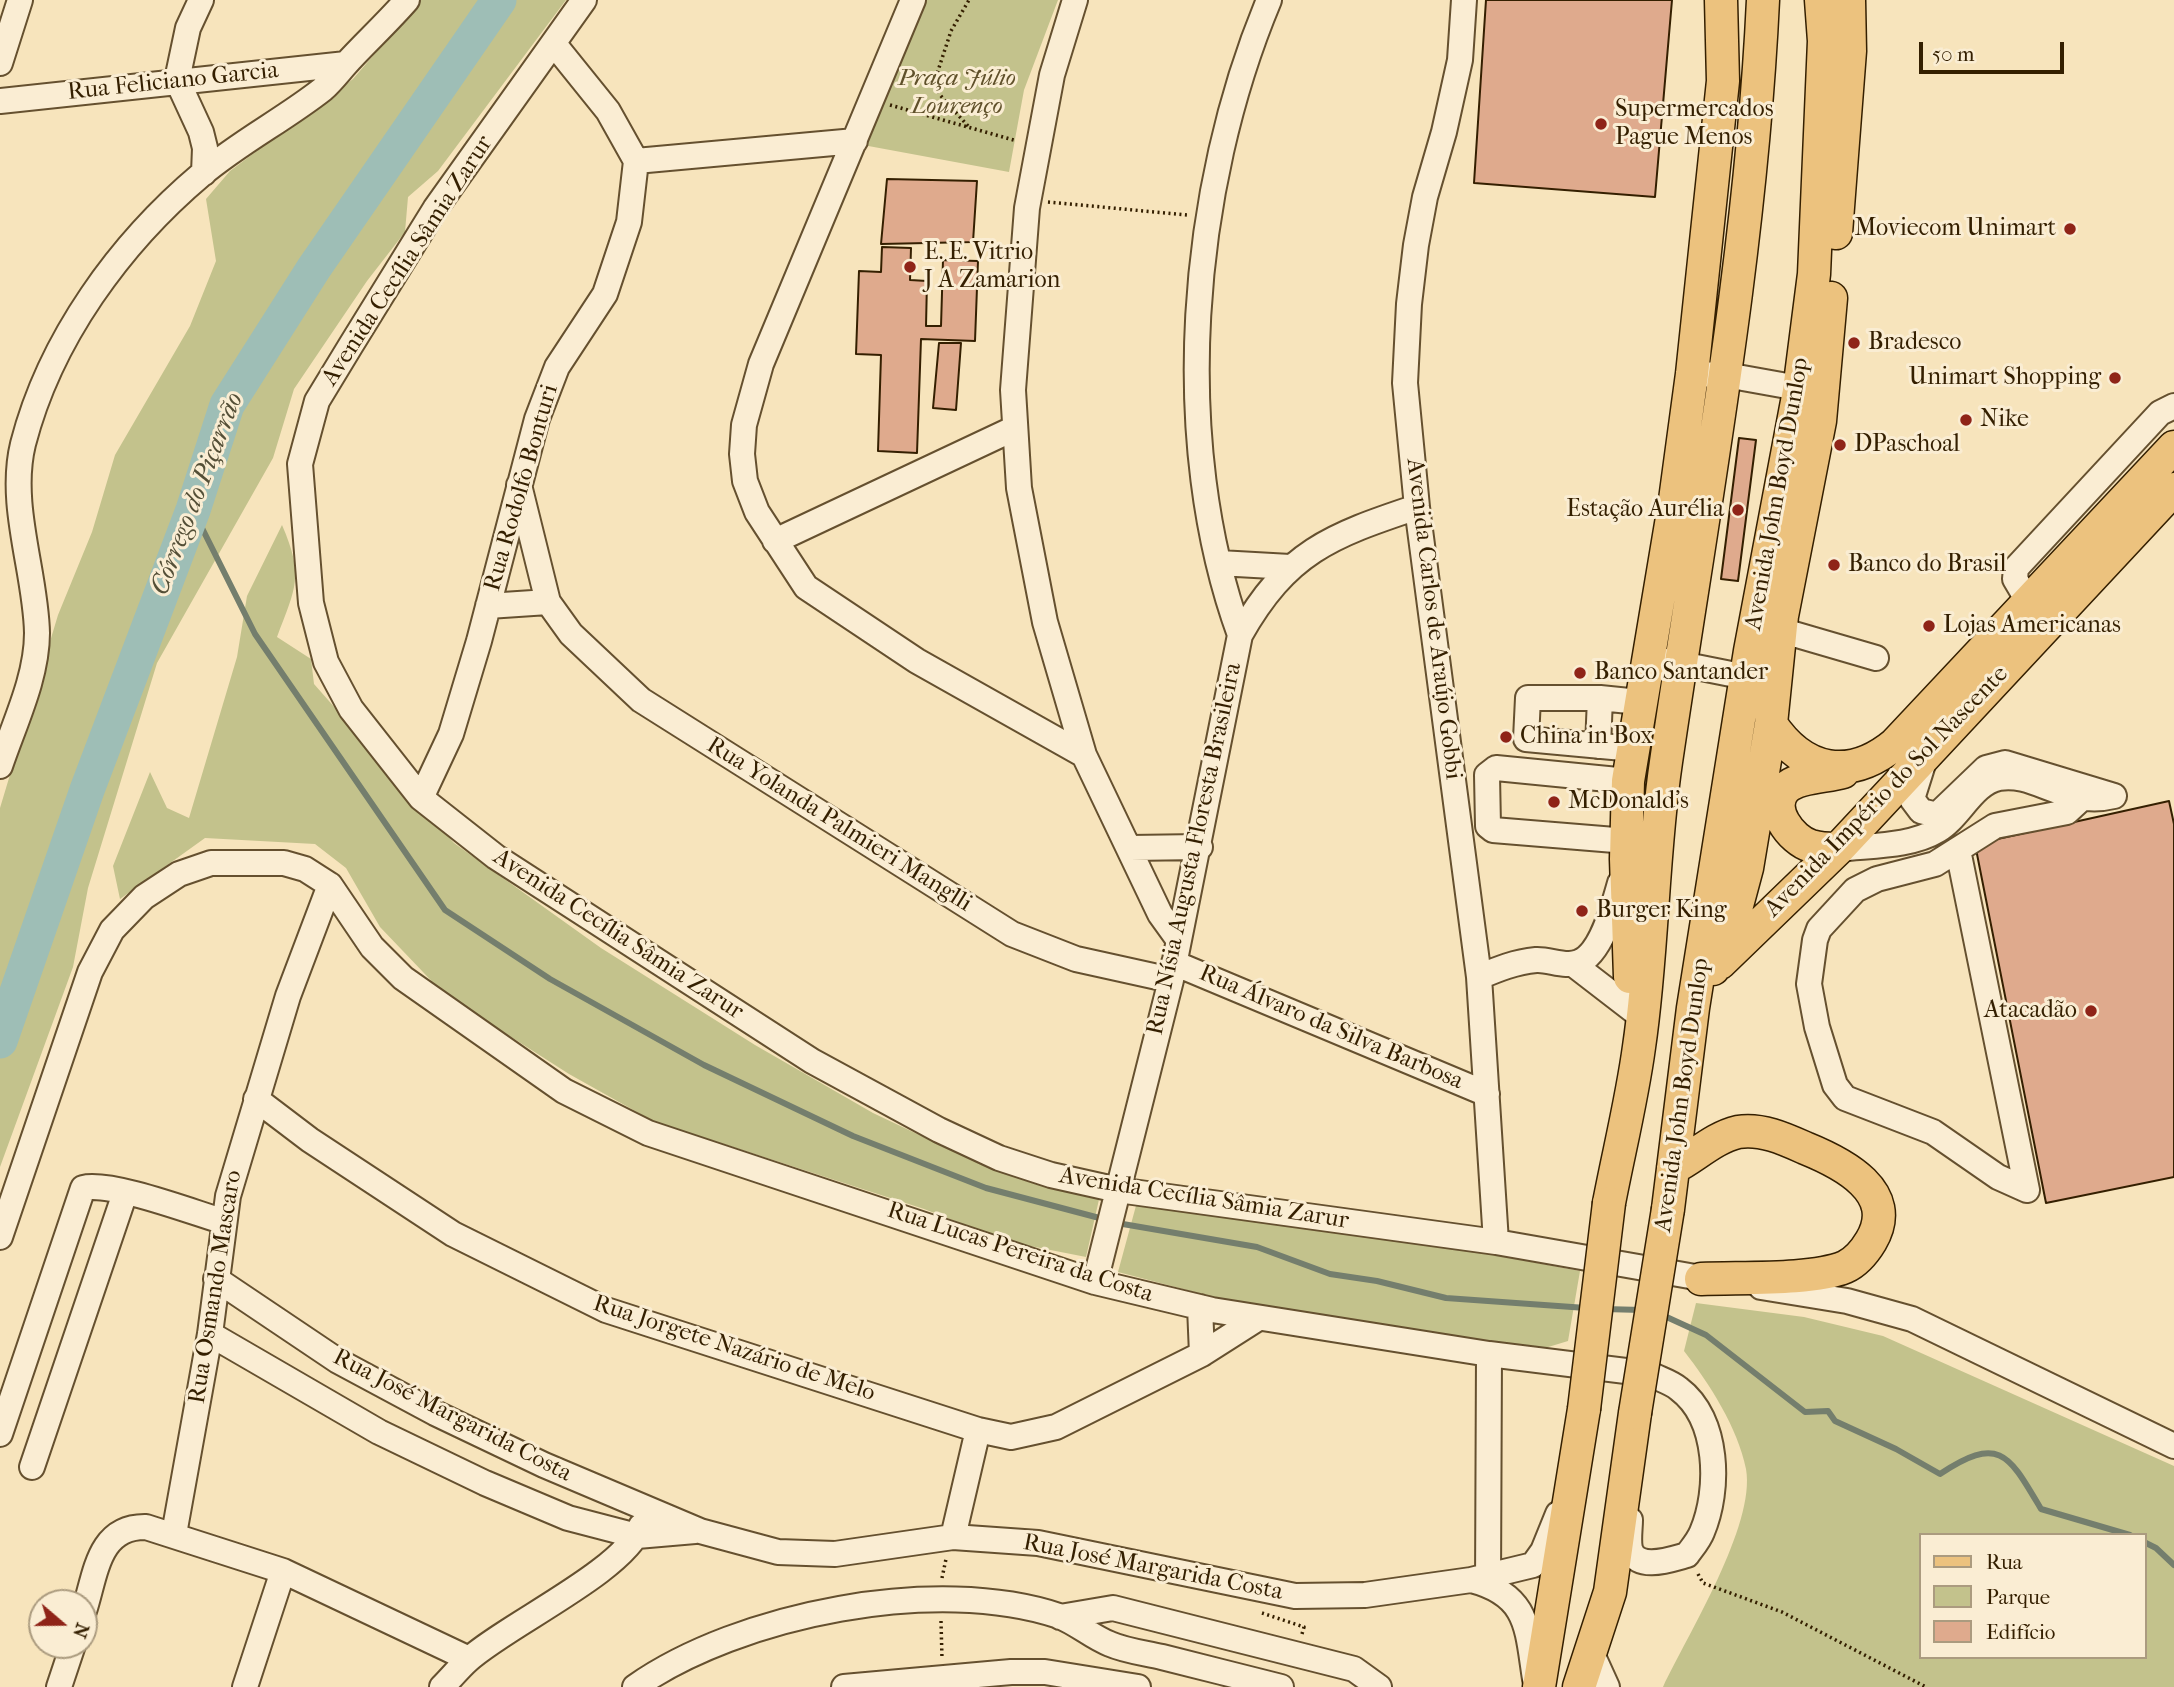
<!DOCTYPE html>
<meta charset="utf-8">
<style>
body{margin:0}
#map{position:relative;width:2174px;height:1687px;overflow:hidden;background:#f7e4bc;font-family:"IM FELL French Canon",serif}
canvas{display:block}
.legend{position:absolute;left:1919px;top:1533px;width:228px;height:126px;box-sizing:border-box;background:#faedd3;border:2px solid #ab9b7f;margin:0;padding:9px 12px;list-style:none;font-size:21px;color:#341f00}
.legend li{display:flex;align-items:center;gap:14px;height:35px}
.legend b{width:35px;border:2px solid #ab9b7f}
.north{position:absolute;left:28px;top:1589px;width:70px;height:70px;box-sizing:border-box;background:#faedd3;border:2px solid #ab9b7f;border-radius:50%;rotate:110deg;font-size:19px;font-weight:700;line-height:28px;text-align:center;color:#341f00}
.north::after{content:'';display:block;margin:auto;width:24px;height:32px;background:#8f2418;clip-path:polygon(50% 0,100% 100%,50% 72%,0 100%)}
.scale{position:absolute;left:1919px;top:42px;width:145px;height:32px;box-sizing:border-box;border:4px solid #341f00;border-top:0;padding-left:9px;font-size:21px;line-height:24px;white-space:nowrap;color:#341f00;-webkit-text-stroke:5px #faedd3;paint-order:stroke}
</style>
<div id="map">
<canvas width="2174" height="1687"></canvas>
<ul class="legend">
<li><b style="height:9px;background:#ecc27e"></b>Rua</li>
<li><b style="height:19px;background:#c3c28c"></b>Parque</li>
<li><b style="height:19px;background:#dfaa8d"></b>Edifício</li>
</ul>
<div class="north">N</div>
<div class="scale">50 m</div>
</div>
<script>
const ctx = document.querySelector('canvas').getContext('2d');
ctx.lineJoin = 'round';
function fillPath(path, color) { ctx.fillStyle = color; ctx.fill(path, 'evenodd'); }
function stroke(path, color, width, dash) { ctx.strokeStyle = color; ctx.lineWidth = width; ctx.lineCap = dash ? 'butt' : 'round'; ctx.setLineDash(dash || []); ctx.stroke(path); }
function write(font, color, halo, rows, align = 'center') {
  ctx.font = font + ' "IM FELL French Canon",serif'; ctx.lineWidth = 6; ctx.setLineDash([]); ctx.textBaseline = 'middle'; ctx.strokeStyle = halo; ctx.fillStyle = color; for (const [text, x, y, turn = 0] of rows) {
    ctx.save(); ctx.translate(x, y); ctx.rotate((+turn || 0) * Math.PI / 180); ctx.textAlign = isNaN(turn) ? turn : align; if (halo) ctx.strokeText(text, 0, 0); ctx.fillText(text, 0, 0); ctx.restore();
  }
}
const green = new Path2D(`
 M421,0H566L438,171L408,197L405,232L367,281L294,389L273,458L157,663L88,888L73,967L0,1167V808L58,615L92,532L115,455L190,326L216,261L206,199L230,171L353,79Z
 M924,0H1058L1024,90L1009,172L863,145Z
 M282,525C304,576 296,587 277,637L311,659L314,684L454,843L601,948L755,1045L873,1113L991,1169L1100,1195L1086,1257L1010,1242L924,1209L653,1121L569,1074L444,994L380,927L346,868L315,844L205,838L120,899L113,866L150,772L167,808L189,818L237,657L247,596Z
 M1137,1202L1478,1252L1580,1271L1568,1341L1545,1348L1480,1341L1244,1305L1118,1272Z
 M1696,1303L1804,1317L1883,1336L2174,1466V1687H1663C1688,1634 1756,1525 1746,1469C1738,1428 1709,1383 1684,1351ZM1920,1535H2144V1657H1920Z`);
const stream = new Path2D(`
 M193,510L255,634L445,910L550,979L704,1065L853,1136L986,1188L1107,1220
 M1117,1223L1257,1247L1330,1274L1377,1281L1446,1298L1586,1308
 M1604,1309L1642,1310
 M1660,1314L1706,1335L1805,1412L1828,1411L1835,1421L1896,1449L1940,1474C2000,1434 2009,1455 2041,1509L2130,1535
 M2144,1542L2156,1548L2174,1565`);
const river = new Path2D(`
 M0,1041L87,790L193,510L227,405L314,268L499,0`);
const building = new Path2D(`
 M1486,0H1672L1655,197L1474,183Z
 M887,179L977,181L973,242L881,244Z
 M882,247L911,248L910,280L927,281L926,326H941L943,260L978,261L975,341L921,339L917,453L878,451L881,355L856,354L859,271L881,272Z
 M939,343H961L956,410L933,408Z
 M1739,438L1756,440L1738,581L1721,579Z
 M2169,801L2174,824V1177L2046,1203L1975,844Z`);
const path = new Path2D(`
 M890,105L1017,141
 M968,126L940,95L934,83L951,31L969,0
 M1048,202L1187,215
 M1698,1574L1703,1583L1782,1612L1926,1687
 M942,1578L946,1559
 M1262,1613L1304,1627L1302,1634
 M941,1621L942,1659`);
const minor = new Path2D(`
 M201,0L188,28L177,80L201,132L205,148L204,173
 M584,0L435,209L351,345L317,401L300,464L311,603L326,662L351,709L421,798L496,857L812,1061L939,1130L999,1158L1051,1175L1118,1190L1496,1242L1718,1281
 M913,0L761,364L744,425L742,454L745,481L757,512L806,587L917,661L1084,755
 M1075,0L1052,75L1027,208L1013,390L1019,488L1045,622L1084,755L1160,914L1178,939
 M1464,0L1460,60L1444,132L1425,197L1416,245L1409,304L1405,383L1417,507L1479,977L1496,1242
 M0,63L20,0
 M0,101L346,64
 M636,161L855,141
 M1692,374L1726,375L1815,391
 M519,485L548,602L571,634L641,700L1012,934L1076,959L1171,980
 M775,541L1013,429
 M1219,563L1290,567
 M2028,601L2015,579L2016,568L2160,413L2174,406
 M488,606L548,602
 M1780,630L1876,658
 M1240,635C1169,441 1190,188 1269,0
 M1666,661L1761,680
 M1600,698L1639,702
 M1598,746L1600,698H1528L1526,739L1634,749
 M0,766C14,724 37,678 37,633C36,573 8,505 23,444C50,339 120,243 202,174C240,142 285,119 323,89C331,82 338,73 345,65C365,43 387,23 407,0
 M421,798L451,734L479,641L537,419L557,367L605,294L629,222L636,161L608,111L554,44
 M1627,841L1493,830L1488,826L1487,775L1496,768L1628,781
 M1130,848L1200,847
 M1838,849C1870,845 1910,847 1938,830C1960,817 1973,783 1999,778C2035,771 2065,808 2114,796L2005,763L1986,768L1937,815L1921,811L1912,799L1924,761
 M1958,850L2027,1190
 M1174,963L1487,1094
 M1573,964L1634,1011
 M1479,977C1498,969 1515,962 1536,960C1549,959 1566,968 1579,962C1602,953 1614,904 1620,883
 M256,1099L310,1140L453,1234L606,1310L978,1430L1011,1437L1056,1427L1202,1354L1257,1319
 M2027,1190L1998,1177L1933,1132L1845,1098L1835,1085L1817,1027L1809,984L1815,940L1819,929L1855,890L1877,879L1935,864L1995,826L2067,812L2080,800
 M0,1237L90,972L112,930L144,897L179,874L211,863H284L305,869L330,885L372,947L403,978L564,1091L648,1133L1095,1282L1212,1310L1489,1354L1650,1374C1659,1379 1671,1382 1679,1389C1719,1419 1720,1490 1702,1532C1699,1540 1692,1548 1687,1555C1672,1559 1637,1572 1630,1549C1628,1540 1630,1528 1630,1520
 M216,1279L338,1361L435,1413L544,1465L700,1531L778,1552L835,1554L953,1537L1038,1543L1295,1596L1365,1595L1471,1580C1529,1595 1527,1628 1535,1679
 M1095,1282L1171,980L1240,635C1287,552 1330,536 1417,507
 M1761,1287L1847,1301L1912,1319L2174,1446
 M1200,1307L1202,1354
 M210,1334L379,1432L485,1483L568,1518L637,1536L695,1531
 M0,1434L83,1188C110,1181 192,1212 222,1221
 M32,1467L125,1193
 M174,1534L210,1334L228,1196L288,996L330,885
 M953,1537L978,1430
 M1471,1580L1533,1565L1543,1551L1558,1514
 M1488,1585L1489,1354
 M84,1611C96,1574 98,1526 146,1527L283,1571L469,1659
 M1060,1617L1113,1608L1354,1669L1379,1687
 M1592,1654L1607,1687
 M59,1687L73,1645
 M245,1687L283,1571
 M442,1687C451,1678 459,1668 468,1660C508,1624 623,1572 641,1526
 M635,1687C739,1614 937,1575 1059,1616C1077,1623 1092,1637 1110,1644C1126,1651 1145,1653 1162,1657C1202,1667 1241,1677 1281,1687
 M844,1687L1011,1672H1045L1138,1687`);
const major = new Path2D(`
 M1836,233L1850,51L1849,0
 M1771,724C1804,773 1850,781 1895,744L2174,447
 M1838,849C1830,849 1819,849 1811,846C1791,840 1767,808 1785,789C1797,776 1827,777 1843,772
 M1720,963L1838,849L2174,489
 M1713,969L1735,913L1747,868L1771,724L1782,616L1820,421L1831,298
 M1630,977L1626,859L1628,781L1675,500L1692,374L1723,81L1721,0
 M1673,1168C1695,1157 1713,1138 1738,1132C1761,1128 1785,1139 1805,1148C1842,1163 1900,1192 1871,1241C1865,1251 1856,1262 1845,1267C1811,1281 1739,1277 1701,1279
 M1609,1203C1619,1151 1632,1099 1639,1047C1653,953 1652,856 1666,762C1703,509 1751,256 1763,0
 M1668,1209L1693,1008L1750,651L1799,391L1814,274L1824,41L1821,0
 M1539,1687L1584,1409
 M1579,1687L1610,1592L1635,1413`);
const majorBridge = new Path2D(`
 M1584,1409L1609,1203
 M1635,1413L1668,1209`);
const markers = [
 [1601,124,7,"#8f2418"],
 [2070,229,7,"#8f2418"],
 [910,267,7,"#8f2418"],
 [1854,343,7,"#8f2418"],
 [2115,378,7,"#8f2418"],
 [1966,420,7,"#8f2418"],
 [1840,445,7,"#8f2418"],
 [1738,510,7,"#8f2418"],
 [1834,565,7,"#8f2418"],
 [1929,626,7,"#8f2418"],
 [1580,673,7,"#8f2418"],
 [1506,737,7,"#8f2418"],
 [1554,802,7,"#8f2418"],
 [1582,911,7,"#8f2418"],
 [2091,1011,7,"#8f2418"]
];
const parkNames = [
 ["Praça Júlio",957,79],
 ["Lourenço",957,107]
];
const streetNames = [
 ["Rua Feliciano Garcia",173,82,-6],
 ["Avenida Cecília Sâmia Zarur",408,261,-57],
 ["Rua Rodolfo Bonturi",522,488,-74],
 ["Avenida John Boyd Dunlop",1778,494,-80],
 ["Avenida Carlos de Araújo Gobbi",1433,619,83],
 ["Avenida Império do Sol Nascente",1887,792,-46],
 ["Rua Yolanda Palmieri Manglli",839,825,32],
 ["Rua Nísia Augusta Floresta Brasileira",1195,849,-78],
 ["Avenida Cecília Sâmia Zarur",618,935,33],
 ["Rua Álvaro da Silva Barbosa",1331,1028,23],
 ["Avenida John Boyd Dunlop",1683,1095,-82],
 ["Avenida Cecília Sâmia Zarur",1204,1199,9],
 ["Rua Lucas Pereira da Costa",1020,1253,18],
 ["Rua Osmando Mascaro",216,1287,-81],
 ["Rua Jorgete Nazário de Melo",734,1349,18],
 ["Rua José Margarida Costa",452,1416,27],
 ["Rua José Margarida Costa",1153,1568,11]
];
const poiNames = [
 ["Supermercados",1615,110],
 ["Pague Menos",1615,138],
 ["Moviecom Unimart",2056,229,"right"],
 ["E. E. Vitrio",924,253],
 ["J A Zamarion",924,281],
 ["Bradesco",1868,343],
 ["Unimart Shopping",2101,378,"right"],
 ["Nike",1980,420],
 ["DPaschoal",1854,445],
 ["Estação Aurélia",1724,510,"right"],
 ["Banco do Brasil",1848,565],
 ["Lojas Americanas",1943,626],
 ["Banco Santander",1594,673],
 ["China in Box",1520,737],
 ["McDonald's",1568,802],
 ["Burger King",1596,911],
 ["Atacadão",2077,1011,"right"]
];
const waterNames = [
 ["Córrego do Piçarrão",198,494,-69]
];
fillPath(green, '#c3c28c');
stroke(stream, '#747e6d', 6);
stroke(river, '#9ebeb6', 35);
fillPath(building, '#dfaa8d');
stroke(building, '#341f00', 2);
stroke(minor, '#65502f', 28);
stroke(major, '#341f00', 35);
stroke(path, '#341f00', 3.5, [2, 3.5]);
stroke(minor, '#faedd3', 24);
stroke(major, '#ecc27e', 32);
stroke(majorBridge, '#341f00', 35, []);
stroke(majorBridge, '#ecc27e', 32);
for (const [x, y, r, color] of markers) { const dot = new Path2D(); dot.arc(x, y, r, 0, 2 * Math.PI); ctx.fillStyle = color; ctx.fill(dot); stroke(dot, '#faedd3', 2.5); }
write('italic 24px', '#5f502a', '#faedd3', parkNames);
write('24px', '#341f00', '#faedd3', streetNames);
write('24px', '#341f00', '#faedd3', poiNames, 'left');
write('italic 26px', '#544f37', '#faedd3', waterNames);
</script>
